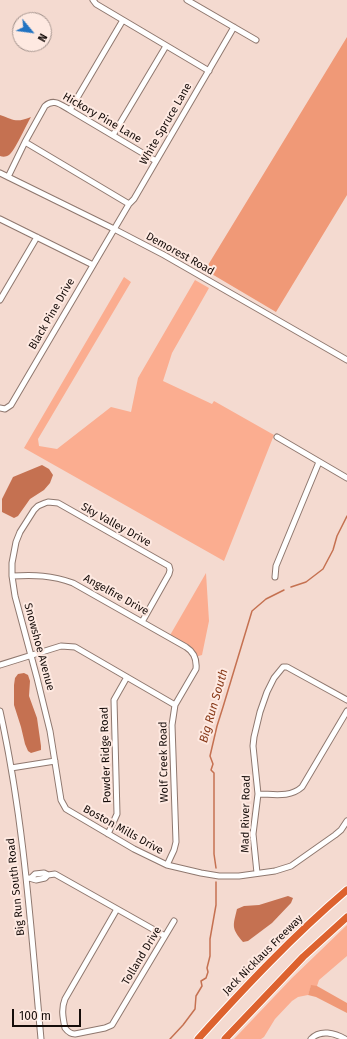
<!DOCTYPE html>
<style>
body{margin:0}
#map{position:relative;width:347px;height:1039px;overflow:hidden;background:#f4dad0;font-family:"Fira Sans",sans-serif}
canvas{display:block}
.north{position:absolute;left:12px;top:12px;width:40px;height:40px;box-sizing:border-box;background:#fee9e1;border:1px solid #a1918b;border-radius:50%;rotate:119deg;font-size:11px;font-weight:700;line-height:16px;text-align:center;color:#150c09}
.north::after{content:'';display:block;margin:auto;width:14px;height:18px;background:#2173c2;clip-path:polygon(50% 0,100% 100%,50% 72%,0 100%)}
.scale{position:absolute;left:12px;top:1009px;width:69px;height:18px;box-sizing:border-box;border:2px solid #150c09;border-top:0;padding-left:5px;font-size:12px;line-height:14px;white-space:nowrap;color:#150c09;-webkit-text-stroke:3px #fee9e1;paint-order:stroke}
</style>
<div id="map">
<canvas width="347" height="1039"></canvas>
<div class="north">N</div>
<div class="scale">100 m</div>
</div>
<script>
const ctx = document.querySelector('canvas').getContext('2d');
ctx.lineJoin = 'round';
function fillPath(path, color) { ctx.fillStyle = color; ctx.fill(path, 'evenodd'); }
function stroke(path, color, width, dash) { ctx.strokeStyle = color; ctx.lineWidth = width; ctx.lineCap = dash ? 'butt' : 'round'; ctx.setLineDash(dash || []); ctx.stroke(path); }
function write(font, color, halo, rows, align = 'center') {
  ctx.font = font + ' "Fira Sans",sans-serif'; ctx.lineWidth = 4; ctx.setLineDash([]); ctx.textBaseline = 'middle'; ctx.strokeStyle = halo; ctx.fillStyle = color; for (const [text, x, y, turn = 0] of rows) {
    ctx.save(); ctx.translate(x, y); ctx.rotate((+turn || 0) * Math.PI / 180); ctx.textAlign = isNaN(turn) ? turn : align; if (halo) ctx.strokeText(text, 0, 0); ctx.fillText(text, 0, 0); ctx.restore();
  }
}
const green = new Path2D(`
 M124,277L131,282L38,439L39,446L57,449L111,407L131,412L138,378L195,280L209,288L172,353L163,381L212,404L214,401L274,435L224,561L24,448Z
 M206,573L209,621L202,655L195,657L169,637Z
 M347,925V956L319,980L317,986H311L308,995L298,997L292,1001L275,1019L264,1037L261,1039H234L292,978Z`);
const forest = new Path2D(`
 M347,37V195L276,312L205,270Z
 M311,985L317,986L347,1003V1013L316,997L308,995Z`);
const water = new Path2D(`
 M0,115C14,120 16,123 31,117C26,125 15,151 9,155C6,157 3,157 0,156Z
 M42,465L49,469L53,475L50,483L44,490L30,499L18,516L14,518L2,512V499L13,477Z
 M24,673L28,675L30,681L29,696L37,718L41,746V750L31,753L28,751L25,744L21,727L14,705V685L15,678L18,674Z
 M288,896L293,898L291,903L272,923L248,941L243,942C231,928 233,926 237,909L244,906L259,905Z`);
const stream = new Path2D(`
 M291,587L306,582L323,569L333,550L337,536L347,516
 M216,868L214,854V773L211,770L213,764L210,756L217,726L223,707L252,611L266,599L284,590
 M170,1039L183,1025L195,1009L196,996L202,986L201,981L206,978L208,972L207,968L210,956V939L216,905V882`);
const minor = new Path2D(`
 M93,0L96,4L209,71
 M187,0L256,40
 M70,110L123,20
 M113,135L166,46
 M25,142L129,204
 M0,173L114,229L164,255L347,360
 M8,177L25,142L45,106C54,98 61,105 70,110L156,161
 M0,219L93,265
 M0,300L37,237
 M0,408L5,409L11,405L109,238L129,204L134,199L234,27
 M277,437L347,478
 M12,576C35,575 51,575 73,583L186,647C194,652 197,659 196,669L175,705L172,725L176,842L174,850L167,865
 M275,577L276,566L319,462
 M142,622L169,574L170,570L169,566L58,503L48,502L45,503L38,506L34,510L20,532L16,542L12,563V576L15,596L37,678L50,731L61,800L66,809L134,849L167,865L201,873L219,876H239L275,871L291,866L335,835L341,830L347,821
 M0,665L61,646L75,647L175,705
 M0,711C24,819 31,930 41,1039
 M11,768L55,761
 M258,794C273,794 290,798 302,787L347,711
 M108,834L117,814L114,700L127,677
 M257,873L253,834L258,794L253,746L254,737L260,712L267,692L274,678L283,667H287L347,700
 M29,878L36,880L45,878L48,875
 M31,878L35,874L44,873L48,875L55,874L165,936
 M117,909L65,999C61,1009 63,1018 65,1028C68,1032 71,1034 75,1034L105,1028L112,1025L174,921
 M311,1039C320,1029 335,1033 345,1039`);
const highway = new Path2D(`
 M198,1039C245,987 293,936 347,890
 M225,1039L303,957L347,917`);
const streetNames = [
 ["Hickory Pine Lane",102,118,30],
 ["White Spruce Lane",166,124,-60],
 ["Demorest Road",180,254,29],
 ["Black Pine Drive",52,314,-60],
 ["Sky Valley Drive",116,525,29],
 ["Angelfire Drive",116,595,29],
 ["Snowshoe Avenue",39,647,75],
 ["Powder Ridge Road",106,755,-92],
 ["Wolf Creek Road",164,762,-91],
 ["Mad River Road",246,814,-89],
 ["Boston Mills Drive",123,830,29],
 ["Big Run South Road",16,887,-96],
 ["Jack Nicklaus Freeway",263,955,-45],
 ["Tolland Drive",142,956,-59]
];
const waterNames = [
 ["Big Run South",214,706,-74]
];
fillPath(green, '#fbad90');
fillPath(forest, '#f09977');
fillPath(water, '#c57151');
stroke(stream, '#c57151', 1.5);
stroke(minor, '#8f786f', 7);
stroke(highway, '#fff', 9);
stroke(minor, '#fff', 5);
stroke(highway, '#dd622e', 7);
write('11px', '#150c09', '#fee9e1', streetNames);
write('italic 12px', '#863817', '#fee9e1', waterNames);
</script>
